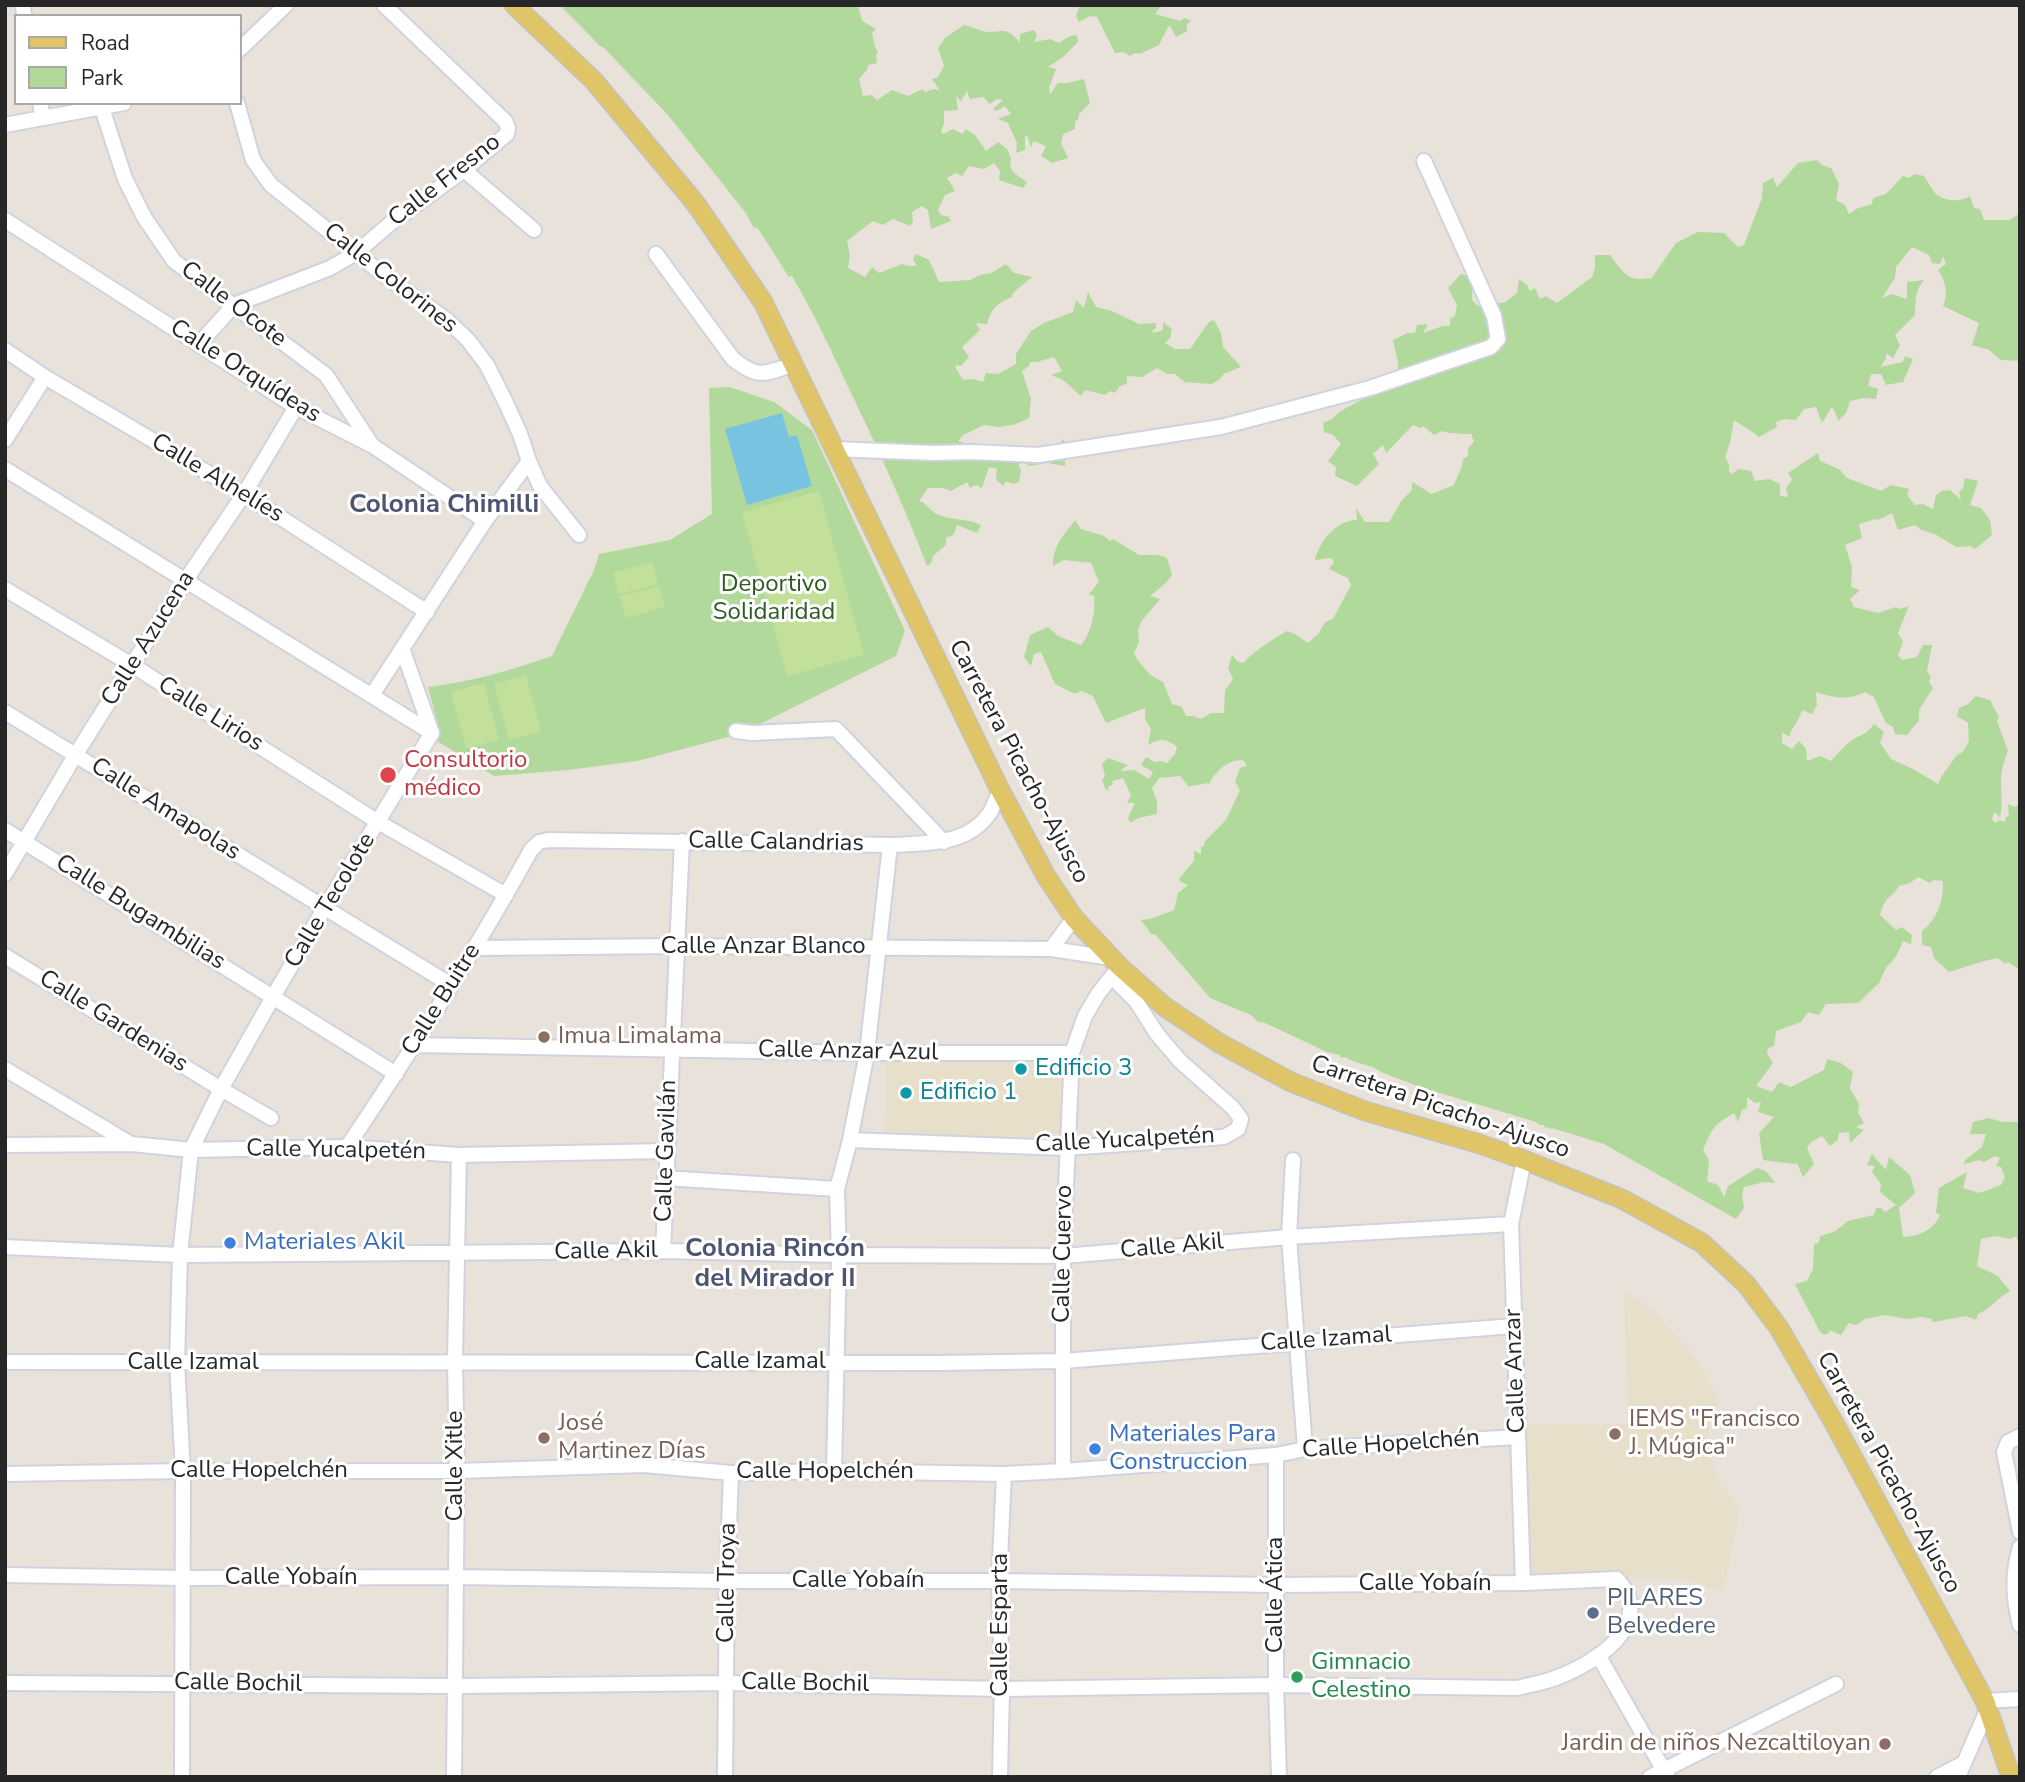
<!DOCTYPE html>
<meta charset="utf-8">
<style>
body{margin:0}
#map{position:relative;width:2025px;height:1782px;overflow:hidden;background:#e8e2da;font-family:"Nunito Sans",sans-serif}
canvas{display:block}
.frame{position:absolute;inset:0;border:7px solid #272727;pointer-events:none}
.legend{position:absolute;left:14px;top:14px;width:228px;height:91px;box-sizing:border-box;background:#fff;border:2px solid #a9a9a9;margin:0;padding:9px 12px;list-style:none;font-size:21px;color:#272727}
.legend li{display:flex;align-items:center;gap:14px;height:35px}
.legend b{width:35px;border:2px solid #a9a9a9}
</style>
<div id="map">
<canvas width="2025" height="1782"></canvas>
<div class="frame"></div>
<ul class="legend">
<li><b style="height:9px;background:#e0c468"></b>Road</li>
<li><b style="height:19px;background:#b1d99c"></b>Park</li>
</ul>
</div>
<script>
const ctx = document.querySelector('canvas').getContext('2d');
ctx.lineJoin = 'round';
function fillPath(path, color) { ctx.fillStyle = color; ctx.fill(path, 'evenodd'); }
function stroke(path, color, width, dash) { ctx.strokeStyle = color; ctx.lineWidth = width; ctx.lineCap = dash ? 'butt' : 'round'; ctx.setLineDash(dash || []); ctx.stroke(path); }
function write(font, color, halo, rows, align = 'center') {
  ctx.font = font + ' "Nunito Sans",sans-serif'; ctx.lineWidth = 6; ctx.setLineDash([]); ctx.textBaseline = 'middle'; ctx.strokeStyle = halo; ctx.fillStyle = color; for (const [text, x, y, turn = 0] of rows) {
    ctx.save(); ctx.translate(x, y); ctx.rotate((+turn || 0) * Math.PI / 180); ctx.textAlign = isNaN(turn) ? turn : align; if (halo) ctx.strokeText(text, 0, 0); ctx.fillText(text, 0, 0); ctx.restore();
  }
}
const education = new Path2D(`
 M1063,1055L1060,1138L885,1137L886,1057Z
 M1624,1289L1655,1312L1679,1339L1697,1360L1719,1399L1709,1423L1708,1443L1712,1462L1721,1485L1740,1508L1723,1592L1682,1579L1617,1577L1524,1582L1521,1425L1628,1424Z`);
const green = new Path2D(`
 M560,5H858L862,21L876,29L872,33L875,47L878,51L876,55L877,63L868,65L867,70L859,79L863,96L872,95L877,100L892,90L908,96L923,89L924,92L935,89L940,91L932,79L938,77L944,66L938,48L945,38L964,25C970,26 976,29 982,31C1001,35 1004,23 1020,43V34L1034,30L1037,35L1034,42L1050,39L1059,43L1070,36L1077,35L1078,42L1062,58L1048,67L1056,69L1049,88L1050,94L1058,83H1067L1084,79L1090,103L1079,114L1078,120L1075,121V129L1063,134L1061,143L1068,158L1052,163L1041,156L1046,146L1033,141L1031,148L1028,137L1025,136V150L1016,153L1017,143L1008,123L998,119L1011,114L1005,106L997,111L993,109L1003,100L997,99L990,104L983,97L970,99L967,91L961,101L956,96L958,110L944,111V124L941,131L943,134L953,129L963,134L965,129L975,135L986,151L998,142L1007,149L1011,159L1010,167L1014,173L1027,182L1023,188L999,180L1000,171L994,163L984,169L969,166L962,176L955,173L947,178L955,191L945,195L938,210L941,215L949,217L951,221L931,229L928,210L922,206L912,212L913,221L910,226L893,219L883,225L873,221L847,241L850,256L848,268L865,277L872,267L879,273L902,264L907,266H917L913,259L916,254L929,260L939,282L970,280L980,275L991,273L1006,264L1014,273L1032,277L1013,293L1012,297C998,303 991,308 987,324L976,323L980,330L962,347L969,357L961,366L957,365L955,367L963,380L973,379L983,382L986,373L998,374L1016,364V354L1031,331L1044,323L1073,312L1076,300L1084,308L1088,292L1096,307L1112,311L1139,324L1156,323V328L1152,331L1154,333L1163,330V322L1172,329L1170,338L1165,343L1175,349H1190L1209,322L1214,320L1221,333L1223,347L1241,367L1224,374L1219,380L1211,384L1185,382L1175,374H1168L1157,368L1142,377L1127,376V383L1119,387L1115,393L1110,391L1105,395L1085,390L1081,396L1063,380L1051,375L1062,371L1054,357L1037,362H1030L1029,366L1022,371L1031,399L1029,418L1016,424L999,427L984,425L963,435L958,441L989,450L996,455L1057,445L1064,439L1065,466L1048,463L1029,466L1023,462L1018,465L1021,470L1019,482L1013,484L1005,481L1004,486L996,480L997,469L989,467L982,488L976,485L970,488L967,482L951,491L943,488H928L919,501C928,503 929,511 937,514C952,521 967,518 981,525L977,533L957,525L954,534L946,538V545L933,556L931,563L927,566C905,508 879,451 852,395C833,354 814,314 792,276L789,277L757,227L754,228L745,212L668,115L604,48L600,46Z
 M1080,5H1162L1155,14L1180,21L1185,18L1191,21L1187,24V31L1176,37L1170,26L1168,27L1159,45L1140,54L1135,53L1130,56L1124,52L1115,53L1097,17L1090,16L1079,22L1076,16Z
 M1817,160L1822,165L1831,168L1839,184L1836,200L1845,205L1849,214L1856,209L1872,204L1873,198L1886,194L1903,176L1908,178L1915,174L1924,176C1928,181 1932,191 1937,195C1947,202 1961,202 1970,196L1974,208L1980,209L1984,220H2010L2017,215L2020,216V361L2001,360L1989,350L1972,345L1979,323L1943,306C1949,293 1945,281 1938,270L1946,264L1943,256L1940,264L1932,263L1929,255L1912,247L1896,267L1895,278L1882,298L1892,294L1907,299V282L1924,280C1914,292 1916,300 1915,315L1895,335L1900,345L1893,358L1886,353V359L1880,367L1903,362L1905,356L1913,359L1903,382L1886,385L1881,374H1871L1868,386L1878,389L1876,399L1863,398L1850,401L1846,413L1838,421L1834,409L1831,408L1822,423L1816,407L1804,409L1796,420L1784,419L1776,422L1777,427L1759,437C1751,430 1742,426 1734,420L1730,443L1725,457L1729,464V471L1731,474L1739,469L1751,471L1755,481L1769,479L1780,484V495L1785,497L1788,496L1786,488L1792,480L1788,473L1818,453L1820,461L1839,469L1847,478L1881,491L1891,485L1909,489L1907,495L1915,505L1923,504L1933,509L1936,495L1942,491L1950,490L1961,500L1959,492L1963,488L1965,478L1978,481L1970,505L1981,508L1990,520L1992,535L1975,549L1970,546L1956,547L1935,534L1921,530L1915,525L1898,530L1892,513L1878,520L1875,519L1859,524L1862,538L1845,545L1852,567L1851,587L1860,590L1850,599L1854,607L1878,613L1896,607L1900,609L1909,606L1898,633L1903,642L1898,655L1902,660L1917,657L1923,645H1932L1927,671L1931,677L1929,682L1933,688L1919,710V720L1907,735L1895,734L1893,727L1886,723L1874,697L1865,692C1849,701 1833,698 1816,692L1817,705L1812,714L1802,710C1800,720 1792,726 1789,737L1782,732V743L1792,749L1799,741L1806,749L1807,761L1820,756L1831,761C1838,753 1844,746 1851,741C1862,733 1864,737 1874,724L1884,732L1880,743L1891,759L1913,769L1938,784L1941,777L1957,755L1963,752L1969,741L1968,723L1957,716L1959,708L1968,704L1976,696L1990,700L1999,717L1997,721L2008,751C2004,761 2001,770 2001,781C2001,794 2003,804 2000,817L1994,812L1992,819L1995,823L2000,820L2005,822L2006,817L2009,816L2008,804L2015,807L2020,804V970L2008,962L2005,964L1998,958C1981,961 1966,967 1949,972L1934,958L1931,947L1922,945V931C1938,918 1943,902 1943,881L1934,880L1930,883L1918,877L1910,883L1899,886C1890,900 1885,896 1880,915L1896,930L1902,927L1912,935L1911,944L1903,941C1900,949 1895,961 1887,966L1879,983L1858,1003L1826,1004L1819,1015L1808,1012L1801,1022L1776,1031L1774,1046L1768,1048L1767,1053L1773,1063L1756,1086L1772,1092L1779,1082L1791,1087L1824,1070L1827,1059L1841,1063L1853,1072L1850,1088L1859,1104L1858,1112L1864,1123L1856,1127L1864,1130L1850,1143L1849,1132L1839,1133L1838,1140L1830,1146L1822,1136L1811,1142L1807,1148L1814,1164L1803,1177L1797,1163L1794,1164L1763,1160L1759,1133L1774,1117L1758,1112L1761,1102L1755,1103L1747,1097V1108L1742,1110L1738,1122L1734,1113C1713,1126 1713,1127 1703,1150L1709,1160L1707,1181L1718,1185L1724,1197L1728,1186L1757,1168L1766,1171L1775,1183L1764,1182L1744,1187L1742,1195L1744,1208L1736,1219L1604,1144L1552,1128L1549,1129L1548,1127L1545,1128L1544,1125H1539L1536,1122L1420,1087L1381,1072L1373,1067L1358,1063L1344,1057L1341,1058L1340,1055L1327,1052L1265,1023L1258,1022L1251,1015L1210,998L1155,934L1152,935L1141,920L1150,919L1174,910L1178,893L1188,885L1181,882L1179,879L1194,861V851L1201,854V847L1204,846L1205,841L1226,820L1240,790L1235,782L1240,768L1247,766L1243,760C1226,760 1216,771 1209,784L1205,783C1199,786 1194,784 1189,787L1180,776L1159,778L1152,788L1157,801V814L1138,818L1130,823L1128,818L1135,803H1127L1131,795L1123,778L1112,781L1113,784L1108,787V791L1105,788L1102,780L1105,776L1102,764L1108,758L1128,765L1121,770L1122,771L1134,770L1149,779L1153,772L1141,765L1146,757L1155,762L1161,761L1167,763L1175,754L1177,747C1166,738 1160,738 1148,745L1151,729L1145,719V708L1106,723L1093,696L1081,691L1075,694L1055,684L1041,652L1034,654L1031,666L1024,657L1030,635L1048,627L1058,636L1081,645C1091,635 1096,610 1094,596L1089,594L1099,582L1091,563L1064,560L1053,566C1053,544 1064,536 1075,520L1081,529L1104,536L1110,541L1113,539L1139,555H1158L1167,558L1172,575L1166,583L1150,596L1160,599L1141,622L1138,631L1139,642L1134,653L1137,659L1150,675L1163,682L1172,704L1182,707L1186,716H1193L1201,719L1211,713H1224L1225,690L1233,679L1228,668L1232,655L1237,661L1243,663C1256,650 1271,640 1287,631L1295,634L1308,643L1319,633L1325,622L1333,619L1351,585L1347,577C1340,576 1336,571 1329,569L1334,562L1331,558L1315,560C1319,542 1336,520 1357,520L1356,508L1365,522H1389L1402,500L1412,490V482L1432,494L1454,485C1457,476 1463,468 1463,459L1468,456V449L1474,441L1471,434C1461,434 1451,434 1442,431L1434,435L1423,426L1420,428L1413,425L1386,453L1383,445L1373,454L1379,464L1357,486L1335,476L1336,467L1328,461L1341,444L1333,435L1324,432L1323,423L1332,419L1339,412L1406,375L1398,369V362L1393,340L1407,333H1415L1417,325L1428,324L1423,333L1443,326H1450V319L1455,316L1457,305L1448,288L1461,274L1473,278L1472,300L1478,306L1506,302L1517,293L1519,279L1527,285L1530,291L1535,288L1540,299L1546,296L1557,303L1592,277L1595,268V255H1610C1617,264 1625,279 1639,279C1643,279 1647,278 1651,279L1676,243L1698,232L1724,233L1738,247L1744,245L1762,198L1763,183L1773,178L1777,187L1798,163Z
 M730,387L774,402L812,430L905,631L896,656L740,734L637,761L568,770L494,776L437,741L439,729L428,687C471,682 511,670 552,656L594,570L599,554L670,540L712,514L709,388Z
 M1989,1118L2002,1122H2020V1247L2016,1236L2011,1239L1995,1236L1981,1239L1977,1266L1998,1276L2010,1291C1999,1297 1991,1308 1978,1314L1976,1320L1966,1316L1933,1322L1932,1319L1921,1317L1907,1319L1885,1315L1865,1319L1856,1325L1849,1323L1841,1335L1829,1330V1333L1824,1335L1820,1332L1795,1284L1807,1281L1813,1269L1814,1244L1819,1243L1820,1236L1834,1232L1848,1221L1874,1215L1876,1208H1881L1885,1212L1896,1205L1880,1192L1881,1184L1872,1172L1875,1166L1867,1165L1872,1154L1886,1170L1889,1157L1910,1175L1915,1193L1899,1208L1903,1237C1919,1236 1933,1231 1940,1215L1936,1213L1939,1188L1967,1172L1963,1188L1979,1193L2001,1185L2005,1177L2001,1167L1996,1166L2000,1158L1995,1156L1984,1162L1979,1160L1964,1164L1965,1160L1982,1147L1986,1134H1970L1973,1122Z`);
const pitch = new Path2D(`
 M819,491L864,655L787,676L742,512Z
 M652,562L658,584L619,594L613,573Z
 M659,586L665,607L626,618L620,596Z
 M526,675L541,732L509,740L494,684Z
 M484,683L499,740L466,748L451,692Z`);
const water = new Path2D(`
 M782,413L789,437L797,435L812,486L747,505L725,429Z`);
const minor = new Path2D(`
 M23,5L24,16
 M240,49L286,5
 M40,103L43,117
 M237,103L253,160L271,185L380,272L448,321L468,340L487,365L505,401L520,434L529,461L540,486L579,535
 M102,108L125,179L144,217L174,261L326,375L372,445
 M5,125L124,103
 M464,170L534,230
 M5,220L296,407L373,446L485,521
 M656,254L733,359C758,379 763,374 792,365
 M199,344L234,305L330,268L356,253L392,222L464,170L507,134L508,128L505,121L384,5
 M5,350L45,377L244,494L427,612
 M5,440L45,377
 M833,449L934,453L972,452L1038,455L1221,427L1370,388L1491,347L1498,339L1494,316L1424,161
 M5,469L432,733
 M5,589L132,665L378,822L506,895
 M402,648L432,733
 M372,695L485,521L529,461
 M5,712L451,985
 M736,731L752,733L836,729L944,842
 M5,830L396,1074
 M5,874L76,754L185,581L244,494L296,407
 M475,948L676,946L1051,949L1111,958
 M1051,949L1074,918
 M5,956L221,1089L271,1118
 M415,1045L867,1053H1072
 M5,1069L131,1144
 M850,1140L1066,1148L1224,1137L1238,1129L1241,1119L1233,1108L1180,1061L1157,1034L1136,1001L1112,977
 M5,1145L132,1144L191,1150L347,1147L459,1155L667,1151
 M347,1147C412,1050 475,952 531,850L539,842L548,840L890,845C927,843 969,846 991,811C994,805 997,797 1000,790
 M1293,1160L1289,1237L1305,1449
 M665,1178L837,1189
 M5,1247L180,1255L663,1251L839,1255L1063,1256L1289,1237L1511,1224
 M663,1251L682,841
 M5,1362L938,1363L1063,1361L1514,1326
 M2020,1436L2008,1442L2004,1452L2020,1532
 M1276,1455V1685L1279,1777
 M834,1471L839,1255L837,1189L850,1140L867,1053L890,845
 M1063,1471V1256L1072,1053L1085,1016L1098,994L1116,971
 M5,1474L183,1471H457L644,1465L731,1473L834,1471L1004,1474L1063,1471L1276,1455L1305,1449L1518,1437
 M2020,1547C2012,1575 2013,1597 2020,1625
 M5,1575L183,1578L456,1577L727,1581H999L1276,1585L1523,1583L1617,1579C1660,1626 1589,1667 1550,1680C1540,1683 1529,1685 1518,1688L1276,1685L1002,1689L727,1683L456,1686L5,1683
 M1523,1583L1511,1224L1524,1160
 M1598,1655L1667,1776
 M1985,1701L2020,1699
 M182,1777L183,1471L177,1363L180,1255L191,1150L221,1089L273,997L324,909L432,733
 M454,1777L457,1471L455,1361L459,1155
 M725,1777L727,1581L731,1473
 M1000,1777L1002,1689L999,1581L1004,1474
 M1650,1777L1836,1684
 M1937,1777L1964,1763
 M1958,1777L1988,1708`);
const major = new Path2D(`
 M514,5L594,81L696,204L763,302L1000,790L1046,876L1074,918L1119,966L1165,1007L1219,1043L1291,1082L1365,1111L1480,1144L1524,1160L1622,1199L1702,1243L1746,1284L1779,1328L1833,1421L1985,1701L2011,1777`);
const markers = [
 [388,775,9,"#e0444e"],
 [544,1037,7,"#8d6e63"],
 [1021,1069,7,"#0f9aa8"],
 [906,1093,7,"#0f9aa8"],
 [230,1243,7,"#3f7fe0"],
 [1615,1434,7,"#8d6e63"],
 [544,1438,7,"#8d6e63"],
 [1095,1449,7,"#3f7fe0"],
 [1593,1613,7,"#5c6f8a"],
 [1297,1677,7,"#2e9e5b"],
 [1885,1744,7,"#8d6e63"]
];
const streetNames = [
 ["Calle Fresno",445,181,-38],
 ["Calle Colorines",390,279,38],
 ["Calle Ocote",233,305,37],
 ["Calle Orquídeas",245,372,32],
 ["Calle Alhelíes",217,479,31],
 ["Calle Azucena",149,639,-58],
 ["Calle Lirios",210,715,32],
 ["Carretera Picacho-Ajusco",1018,762,62],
 ["Calle Amapolas",165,810,32],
 ["Calle Calandrias",776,843,1],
 ["Calle Tecolote",331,901,-59],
 ["Calle Bugambilias",140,913,32],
 ["Calle Anzar Blanco",763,947],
 ["Calle Buitre",442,1000,-58],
 ["Calle Gardenias",113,1022,32],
 ["Calle Anzar Azul",848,1052,1],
 ["Carretera Picacho-Ajusco",1440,1108,19],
 ["Calle Yucalpetén",1125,1141,-3],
 ["Calle Yucalpetén",336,1151,1],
 ["Calle Gavilán",667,1151,-88],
 ["Calle Akil",1172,1247,-5],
 ["Calle Akil",606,1252,-1],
 ["Calle Cuervo",1064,1254,-89],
 ["Calle Izamal",1326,1340,-4],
 ["Calle Izamal",760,1362],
 ["Calle Izamal",193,1363],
 ["Calle Anzar",1516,1371,-92],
 ["Calle Hopelchén",1391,1445,-4],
 ["Calle Xitle",456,1466,-90],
 ["Calle Hopelchén",259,1471],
 ["Calle Hopelchén",825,1472],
 ["Carretera Picacho-Ajusco",1888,1473,61],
 ["Calle Yobaín",291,1578],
 ["Calle Yobaín",858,1581],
 ["Calle Troya",728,1583,-89],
 ["Calle Yobaín",1425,1584],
 ["Calle Ática",1276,1595,-90],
 ["Calle Esparta",1001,1625,-90],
 ["Calle Bochil",238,1684,1],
 ["Calle Bochil",805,1684,1]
];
const parkNames = [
 ["Deportivo",774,585],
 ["Solidaridad",774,613]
];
const healthNames = [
 ["Consultorio",404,761],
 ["médico",404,789]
];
const educationNames = [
 ["Imua Limalama",558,1037],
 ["IEMS \"Francisco",1629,1420],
 ["J. Múgica\"",1629,1448],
 ["José",558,1424],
 ["Martinez Días",558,1452],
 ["Jardin de niños Nezcaltiloyan",1871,1744,"right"]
];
const cultureNames = [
 ["Edificio 3",1035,1069],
 ["Edificio 1",920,1093]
];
const shopNames = [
 ["Materiales Akil",244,1243],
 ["Materiales Para",1109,1435],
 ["Construccion",1109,1463]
];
const serviceNames = [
 ["PILARES",1607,1599],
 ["Belvedere",1607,1627]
];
const leisureNames = [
 ["Gimnacio",1311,1663],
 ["Celestino",1311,1691]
];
const neighbourhoodNames = [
 ["Colonia Chimilli",444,506],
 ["Colonia Rincón",775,1250],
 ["del Mirador II",775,1280]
];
fillPath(education, '#e8dfcb');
fillPath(green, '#b1d99c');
fillPath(pitch, '#c2e099');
fillPath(water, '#78c4e0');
stroke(minor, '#d0d3df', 18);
stroke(major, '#c3c3c3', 21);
stroke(minor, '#fff', 14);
stroke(major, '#e0c468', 18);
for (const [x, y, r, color] of markers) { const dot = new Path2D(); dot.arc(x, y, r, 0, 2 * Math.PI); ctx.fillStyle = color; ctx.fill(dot); stroke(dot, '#fff', 2.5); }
write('24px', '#272727', '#fff', streetNames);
write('24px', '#2d5b21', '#fff', parkNames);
write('24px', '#be3a42', '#fff', healthNames, 'left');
write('24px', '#785e54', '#fff', educationNames, 'left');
write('24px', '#0d838f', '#fff', cultureNames, 'left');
write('24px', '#366cbe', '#fff', shopNames, 'left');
write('24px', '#4e5e75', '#fff', serviceNames, 'left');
write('24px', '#27864d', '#fff', leisureNames, 'left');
write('bold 26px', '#4d5472', '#fff', neighbourhoodNames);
</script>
